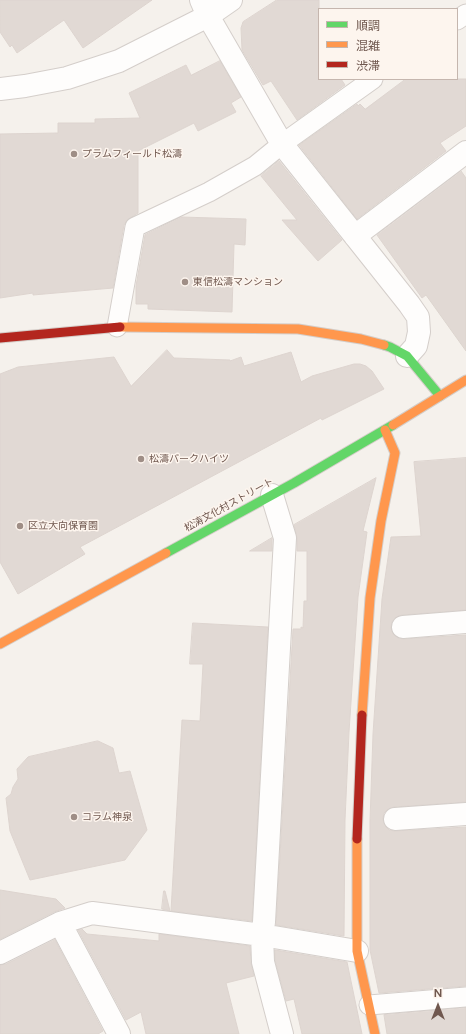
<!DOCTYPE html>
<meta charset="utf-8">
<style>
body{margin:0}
#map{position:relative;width:466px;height:1034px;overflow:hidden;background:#f5f1ec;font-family:Figtree,"Noto Sans JP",sans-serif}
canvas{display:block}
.legend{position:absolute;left:318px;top:8px;width:140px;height:72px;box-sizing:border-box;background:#fdf5ee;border:1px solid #c5b6ae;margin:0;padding:5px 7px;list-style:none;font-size:12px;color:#70584f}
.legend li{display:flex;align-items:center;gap:8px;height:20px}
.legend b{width:20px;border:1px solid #c5b6ae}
.north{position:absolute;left:418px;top:986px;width:40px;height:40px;-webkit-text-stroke:3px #fdf5ee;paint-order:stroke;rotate:0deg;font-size:11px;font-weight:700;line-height:16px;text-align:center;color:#70584f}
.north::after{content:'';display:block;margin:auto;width:14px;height:18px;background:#70584f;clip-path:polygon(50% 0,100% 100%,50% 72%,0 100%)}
</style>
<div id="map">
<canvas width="466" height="1034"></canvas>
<ul class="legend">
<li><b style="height:5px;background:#63d668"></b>順調</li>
<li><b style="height:5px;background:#ff974d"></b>混雑</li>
<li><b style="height:5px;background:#b3261e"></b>渋滞</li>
</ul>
<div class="north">N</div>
</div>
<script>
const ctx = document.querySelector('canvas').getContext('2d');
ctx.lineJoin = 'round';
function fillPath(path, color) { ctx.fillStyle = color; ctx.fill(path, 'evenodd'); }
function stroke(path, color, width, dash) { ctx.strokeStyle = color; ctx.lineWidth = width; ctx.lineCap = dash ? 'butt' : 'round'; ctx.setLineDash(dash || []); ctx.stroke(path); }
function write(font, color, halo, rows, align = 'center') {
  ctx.font = font + ' Figtree,"Noto Sans JP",sans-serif'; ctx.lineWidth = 3; ctx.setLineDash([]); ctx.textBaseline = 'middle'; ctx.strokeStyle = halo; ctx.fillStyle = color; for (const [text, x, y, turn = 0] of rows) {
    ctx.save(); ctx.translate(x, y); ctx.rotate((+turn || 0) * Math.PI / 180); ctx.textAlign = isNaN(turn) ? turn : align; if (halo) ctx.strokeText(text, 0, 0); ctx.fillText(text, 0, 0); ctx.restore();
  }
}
const building = new Path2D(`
 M0,0H152L83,48L64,20L17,53L12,45L10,47L0,32Z
 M277,0H319V79H341L345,85L297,120L271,81L263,85L242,50L241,28L243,22Z
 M220,61L241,97L231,103L236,112L198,131L194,123L138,151V213L127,220L124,225L113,288L33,295V293L0,298V134L58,133V123H95V119L140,118L129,93L186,65L191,75Z
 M406,79H466V126L440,143L446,151L357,219L299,145L357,104L358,106L360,104L365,109Z
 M279,161L342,240L318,261L282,220H297L261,176Z
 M461,171L466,178V351L426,295L422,298L377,235Z
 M181,217L246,219L245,245L234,244L232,312L148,309V304H136V286L145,235Z
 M167,350L174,358L230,360V361L241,357L244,366L291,352L301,382L312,376L354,364H360L366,366L372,371L384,389L322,420L321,418L80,547L85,554L18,594L0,562V374L18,367L114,357L131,386Z
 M466,458V610L402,615L396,617L392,622L391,628L393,634L398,638L404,639L466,635V802L394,807L388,809L384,813L383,819L385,826L389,830L395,831L466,827V986L379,993L370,950V821L373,734L382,599L391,537L421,536L414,462Z
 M376,478L363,531L367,532L358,597L349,732L345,820L344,936L276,925L293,629H301V627L303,628L304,601H307V551H297V538L294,525Z
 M272,538V551H250Z
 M193,623L268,627L252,921L171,911L182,720L200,721L203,664H190Z
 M98,741L113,748L119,773L130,771L147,830L125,860L30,880L10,831L6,798L11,794L13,787L18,779L17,769L28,757Z
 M0,890L56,899L65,908L54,912L0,939Z
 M164,891H165L170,911L162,909Z
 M82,929L87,934L159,941V934L250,946L251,963L254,976L226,983L239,1034H146L141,1012L126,1020L78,930Z
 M55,940L103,1031L98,1034H0V965L6,964Z
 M275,950L347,962L362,1034H302L294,999L286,1001L275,960Z
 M466,1008V1034H387L384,1015Z`);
const lane = new Path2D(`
 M457,20L466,14
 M117,327L135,227L209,192L255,166L282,144L373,79
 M369,1005L466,997`);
const street = new Path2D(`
 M201,0L208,16L282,144L409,304L418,317L419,332L416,346L407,356
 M0,89L25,86L67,78L119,61L208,16L231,0
 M355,236L466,152
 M272,495L285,538L264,922L262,935L263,962L282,1034
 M403,627L466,622
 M395,819L466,814
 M60,923L119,1034
 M0,953L60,923L92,913L262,935L357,951`);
const fast = new Path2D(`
 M384,345L390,347L407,356L440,396
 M166,553L294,483L393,425`);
const slow = new Path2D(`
 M120,327L298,329L361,339L384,345
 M393,425L466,380
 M0,644L166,553
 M362,715L370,598L381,521L395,453L385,430
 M357,839V951L375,1034`);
const jam = new Path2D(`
 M0,338L120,327
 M357,839L362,715`);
const markers = [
 [74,154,4,"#9f8e86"],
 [185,282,4,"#9f8e86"],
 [141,459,4,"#9f8e86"],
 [20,526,4,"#9f8e86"],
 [74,817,4,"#9f8e86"]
];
const poiNames = [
 ["プラムフィールド松濤",82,154],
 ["東信松濤マンション",193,282],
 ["松濤パークハイツ",149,459],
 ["区立大向保育園",28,526],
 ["コラム神泉",82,817]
];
const streetNames = [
 ["松涛文化村ストリート",229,505,-29]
];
fillPath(building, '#e1d9d4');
stroke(building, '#ddd4cf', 1);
stroke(lane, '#d4ceca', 21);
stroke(street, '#d4ceca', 24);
stroke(fast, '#d4cdc8', 11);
stroke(slow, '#d4cdc8', 11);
stroke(jam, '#d4cdc8', 11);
stroke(lane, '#fefdfc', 19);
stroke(street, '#fefdfc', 22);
stroke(fast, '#63d668', 9);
stroke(slow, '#ff974d', 9);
stroke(jam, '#b3261e', 9);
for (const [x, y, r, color] of markers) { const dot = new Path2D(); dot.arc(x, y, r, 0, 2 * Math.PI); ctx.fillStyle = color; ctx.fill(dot); stroke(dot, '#fdf5ee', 1.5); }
write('10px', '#70584f', '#fdf5ee', poiNames, 'left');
write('10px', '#70584f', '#fdf5ee', streetNames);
</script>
